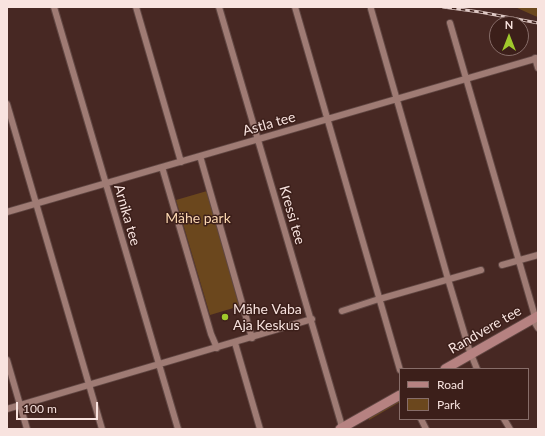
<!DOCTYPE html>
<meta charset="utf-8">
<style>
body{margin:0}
#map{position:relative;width:545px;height:436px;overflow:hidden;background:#472823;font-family:Lato,sans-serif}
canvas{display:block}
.frame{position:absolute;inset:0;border:8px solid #f8e3df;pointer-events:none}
.legend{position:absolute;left:399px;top:368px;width:130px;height:52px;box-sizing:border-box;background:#3c1f1a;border:1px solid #876d69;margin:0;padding:5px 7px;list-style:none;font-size:12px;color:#f8e3df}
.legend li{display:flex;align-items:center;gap:8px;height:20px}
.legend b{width:20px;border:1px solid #876d69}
.north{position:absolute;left:489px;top:16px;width:40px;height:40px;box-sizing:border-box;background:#3c1f1a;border:1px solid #876d69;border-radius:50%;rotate:0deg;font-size:11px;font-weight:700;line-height:16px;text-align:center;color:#f8e3df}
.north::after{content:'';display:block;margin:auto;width:14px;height:18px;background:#a0c92c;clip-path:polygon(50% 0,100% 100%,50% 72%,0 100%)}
.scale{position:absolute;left:16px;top:402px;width:82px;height:18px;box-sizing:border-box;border:2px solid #f8e3df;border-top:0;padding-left:5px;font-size:12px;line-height:14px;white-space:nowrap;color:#f8e3df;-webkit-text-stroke:3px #3c1f1a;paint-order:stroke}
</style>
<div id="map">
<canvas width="545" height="436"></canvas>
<div class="frame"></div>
<ul class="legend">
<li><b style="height:5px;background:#b68281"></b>Road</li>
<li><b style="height:11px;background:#6b471d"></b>Park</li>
</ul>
<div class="north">N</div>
<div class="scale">100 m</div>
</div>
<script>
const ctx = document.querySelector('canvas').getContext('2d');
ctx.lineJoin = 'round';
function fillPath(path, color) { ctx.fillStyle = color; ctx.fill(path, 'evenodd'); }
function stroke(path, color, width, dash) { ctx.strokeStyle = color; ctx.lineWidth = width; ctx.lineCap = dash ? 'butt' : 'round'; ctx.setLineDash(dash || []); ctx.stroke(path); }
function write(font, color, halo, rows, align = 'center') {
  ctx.font = font + ' Lato,sans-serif'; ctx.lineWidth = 3; ctx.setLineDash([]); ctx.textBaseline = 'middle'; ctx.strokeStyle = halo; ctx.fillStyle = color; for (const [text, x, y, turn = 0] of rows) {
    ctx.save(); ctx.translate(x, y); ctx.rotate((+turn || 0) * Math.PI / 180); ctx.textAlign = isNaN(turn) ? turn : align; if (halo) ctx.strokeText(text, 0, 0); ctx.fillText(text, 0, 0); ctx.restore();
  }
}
const green = new Path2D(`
 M515,7H538V17L535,16Z
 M207,191L240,306L210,315L176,200Z
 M400,398V402L369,420L368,418Z`);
const street = new Path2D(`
 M54,7L178,429
 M136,7L181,162
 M219,7L341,423V429
 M295,7L400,370
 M371,9L448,279L469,349L477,369
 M450,23L534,313L535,323L538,328
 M535,58L538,68
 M7,104L102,429
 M200,156L252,338
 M162,167L211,334L217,348
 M7,212L538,58
 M502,265L538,255
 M383,298L481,270
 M342,311L379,299
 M235,343L260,429
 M7,360L27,429
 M7,409L312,319
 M421,419L426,429
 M504,419L510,429`);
const secondary = new Path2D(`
 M445,369L538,316
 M340,429L400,395`);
const rail = new Path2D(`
 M443,7L480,12L538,23`);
const markers = [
 [225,317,4,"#a0c92c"]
];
const streetNames = [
 ["Astla tee",269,124,-16],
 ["Arnika tee",127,215,74],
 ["Kressi tee",292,215,74],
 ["Randvere tee",485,330,-30]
];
const parkNames = [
 ["Mähe park",198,218]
];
const poiNames = [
 ["Mähe Vaba",233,309],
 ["Aja Keskus",233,325]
];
fillPath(green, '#6b471d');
stroke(street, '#614743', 8);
stroke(secondary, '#614743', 11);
stroke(street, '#9f7b74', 6);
stroke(secondary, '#b68281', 9);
stroke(rail, '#dfc9c5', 3);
stroke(rail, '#3c1f1a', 1.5, [4.5]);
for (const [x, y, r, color] of markers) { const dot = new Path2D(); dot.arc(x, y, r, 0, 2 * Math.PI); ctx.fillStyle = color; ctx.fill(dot); stroke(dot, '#3c1f1a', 1.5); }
write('14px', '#f8e3df', '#3c1f1a', streetNames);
write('14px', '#fad6b0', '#3c1f1a', parkNames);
write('14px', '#f8e3df', '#3c1f1a', poiNames, 'left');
</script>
